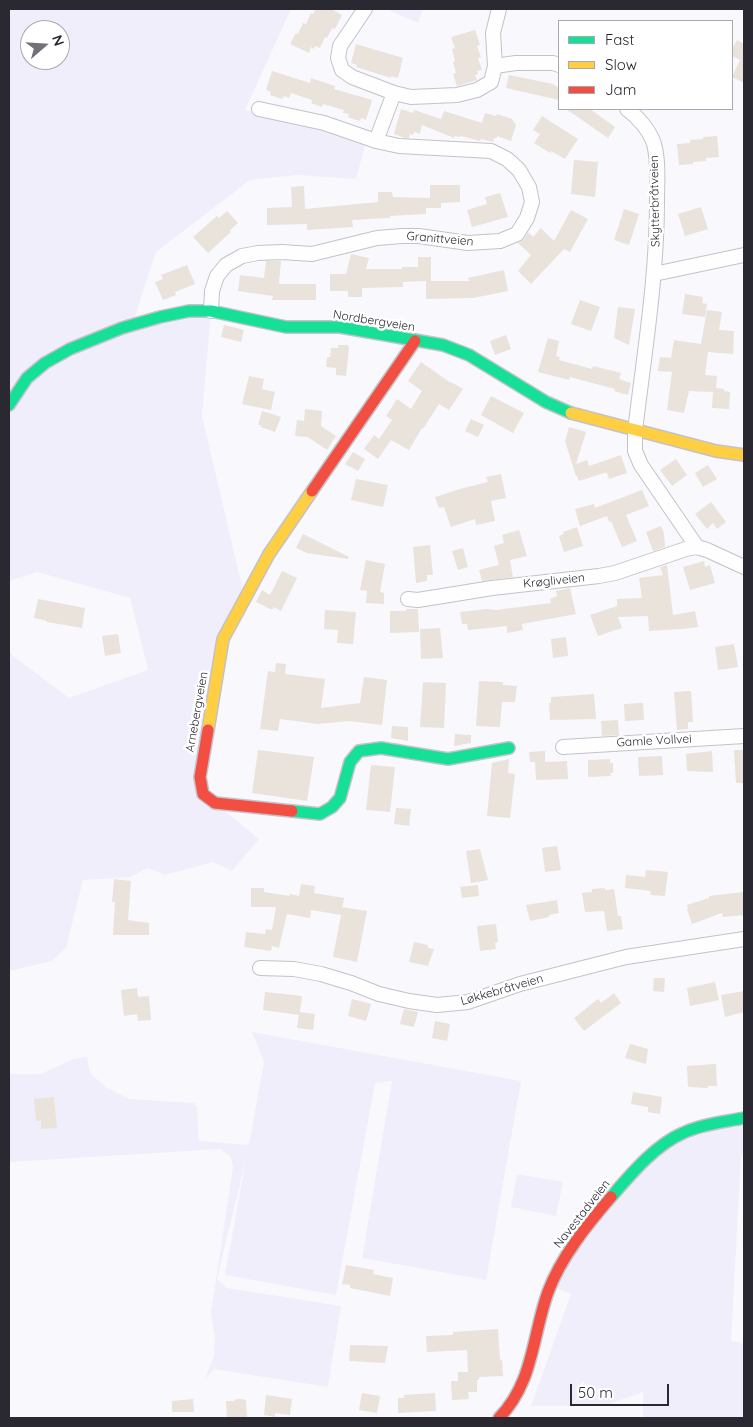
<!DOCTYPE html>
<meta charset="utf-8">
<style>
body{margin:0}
#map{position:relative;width:753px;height:1427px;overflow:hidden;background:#f9f8fc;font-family:Quicksand,sans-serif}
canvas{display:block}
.frame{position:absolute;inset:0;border:10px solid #2a2831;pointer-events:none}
.legend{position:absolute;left:558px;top:20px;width:175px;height:90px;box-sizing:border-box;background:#fff;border:1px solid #aaa9ad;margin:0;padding:6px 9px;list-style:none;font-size:15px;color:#2a2831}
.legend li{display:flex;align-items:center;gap:10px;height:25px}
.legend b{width:25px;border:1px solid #aaa9ad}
.north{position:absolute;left:20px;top:20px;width:50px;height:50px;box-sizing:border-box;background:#fff;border:1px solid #aaa9ad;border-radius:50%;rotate:71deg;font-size:14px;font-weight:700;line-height:20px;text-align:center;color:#2a2831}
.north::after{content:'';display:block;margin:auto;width:18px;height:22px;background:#727178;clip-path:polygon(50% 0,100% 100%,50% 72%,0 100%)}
.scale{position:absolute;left:570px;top:1384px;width:99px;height:22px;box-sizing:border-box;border:2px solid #2a2831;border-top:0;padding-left:6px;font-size:15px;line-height:18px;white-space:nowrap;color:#2a2831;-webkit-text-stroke:4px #fff;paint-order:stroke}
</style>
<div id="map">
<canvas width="753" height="1427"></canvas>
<div class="frame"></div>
<ul class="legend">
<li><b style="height:6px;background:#16e098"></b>Fast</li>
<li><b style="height:6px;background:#ffcf43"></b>Slow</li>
<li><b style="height:6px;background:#f24e42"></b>Jam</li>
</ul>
<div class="north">N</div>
<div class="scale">50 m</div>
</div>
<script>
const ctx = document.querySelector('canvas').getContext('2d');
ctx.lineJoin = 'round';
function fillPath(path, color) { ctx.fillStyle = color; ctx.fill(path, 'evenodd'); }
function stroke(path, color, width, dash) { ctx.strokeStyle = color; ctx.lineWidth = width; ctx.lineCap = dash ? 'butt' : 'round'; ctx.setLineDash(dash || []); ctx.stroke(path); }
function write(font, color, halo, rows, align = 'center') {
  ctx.font = font + ' Quicksand,sans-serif'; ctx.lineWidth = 5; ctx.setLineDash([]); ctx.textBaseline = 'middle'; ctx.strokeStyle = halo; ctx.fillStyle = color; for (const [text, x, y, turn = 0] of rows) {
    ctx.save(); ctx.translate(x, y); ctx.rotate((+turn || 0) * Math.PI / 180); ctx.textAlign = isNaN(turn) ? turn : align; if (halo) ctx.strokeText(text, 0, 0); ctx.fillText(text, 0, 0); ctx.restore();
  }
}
const green = new Path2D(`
 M9,9H291L245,110L366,142L356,179L297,175L250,180L156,252L135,316L211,311L202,416L245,599L223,639L200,777L215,803L259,839L232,871L213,862L165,875L148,868L131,877L83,880L66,948L52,961L9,971V650L12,655L69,698L148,670L130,598L37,572L9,581ZM30,30H60V60H30Z
 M391,9H423L418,23L390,11Z
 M252,1032L521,1081L486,1280L362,1258L392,1081L375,1083L336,1295L225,1275L246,1159L217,1279L227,1288L341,1306L328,1387L214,1369L205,1379L214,1356L215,1339L211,1313L233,1167L230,1156L221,1149L9,1162V1074H41L73,1059L87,1057L90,1073L107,1088L129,1099L194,1103L197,1107L199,1141L249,1145L264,1062Z
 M744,1118V1155L741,1156L731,1341L744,1343V1418H643V1392L604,1406H531L571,1294L550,1285L656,1151Z
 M517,1174L563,1182L556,1216L511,1207Z`);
const building = new Path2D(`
 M316,9H331L342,15L335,29L332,28L327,38L325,37L320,48L315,46L314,49L311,47L309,53L290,44L296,33L298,34L303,23L306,24L311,13L313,14Z
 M475,30L480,45L477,46L481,57L478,58L482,70L477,71L478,74L475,75L477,80L457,86L453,74L456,73L453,62L455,61L452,49L455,48L451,37Z
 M737,40L744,44V83L732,77L740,60L732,56V49Z
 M356,44L403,58L398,78L391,76V78L356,67L357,65L351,63Z
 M272,71L310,83L311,78L335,86L334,89L372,100L366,120L361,118L360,121L350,118L348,117L349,114L343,113L344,110L323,104L322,107L311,103L312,100L291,93L289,98L284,96L282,99L270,95L271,92L266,90Z
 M509,75L553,84L559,88V100L506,88Z
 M401,109L413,113L414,110L441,119L444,111L482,123L485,113L496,116L497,114L512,119L516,125L511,141L497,136V138H494L493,142L481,139L480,141L461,136L460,137L455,136L454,138L422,125L420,134L414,132L413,135L410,134L409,138H405L394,134Z
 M566,109H590L615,127L608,138Z
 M542,116L578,139L565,159L551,151L550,153L534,143L540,134L533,130Z
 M717,136L719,157L706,158V161L693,162V164L679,165L677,144L690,143V140L703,139V137Z
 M574,160L598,162L595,197L571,194Z
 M430,185H460V202L441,203V208H426V214L390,216V218H388L352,220L353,227L307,230V224L267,225V208L292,207L291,187L304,186L305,209L378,202V192H392L393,197L430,198Z
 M500,193L508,217L472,227L467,210L487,204L485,197Z
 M701,207L708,229L685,236L678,214Z
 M624,209L639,214L629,245L614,240Z
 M571,210L588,219L570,252L564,249L531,284L518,271L531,255L518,243L524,239L528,232L533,237L541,228L554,241Z
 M227,211L238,223L230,230L231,232L208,253L193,237L217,216L219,218Z
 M351,254L369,258L366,269H402V267H418V257H431V281H469L468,278L504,270L508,291L473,298L426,299V281L403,282V287L362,288V297H348V291H330V274H346Z
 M266,261H281L279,284H316V300H272L273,296L238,291L240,275L264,278Z
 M187,265L195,284L175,292L176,295L163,300L155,282L163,279L161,275Z
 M685,294L703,297L702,303L707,304L705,317L682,314Z
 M580,300L600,307L591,331L571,324Z
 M618,307L635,309L629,345L614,338Z
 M707,310L722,312L719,330L734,331L733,354L708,352L705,375L717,376L716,388L724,389V391L730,392L729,409L712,408L713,392L689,391L684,413L667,410L672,372L658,371L660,357L671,358L674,340L701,344Z
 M224,325L244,330L241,342L221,337Z
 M506,335L511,349L495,355L490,341Z
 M548,338L559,341L556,356L560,357L559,360L592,369L593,366L621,373L619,379L631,383L628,395L614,391L615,389L570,377L569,380L538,372Z
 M338,345H348L349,349L346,376L336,375V368L326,367L327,357H330L331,348H338Z
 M421,362L451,383V382L463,389L449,410L439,404L423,429L422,428L409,450L391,440L378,459L364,449L374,435L379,439L392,420L386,416L397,399L411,409L422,391L408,381Z
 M249,376L264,379L262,389L275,392L271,410L242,404Z
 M491,396L524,413L513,433L481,415Z
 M305,409L322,411L321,426L336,436L327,450L308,437L295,436L297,420L304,421Z
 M262,411L281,417L275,432L261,427V425H258Z
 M471,419L484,425L478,437L465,431Z
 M569,427L586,432L576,464L587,460L589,466L621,455L627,473L609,479L607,473H604L579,481L577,476H576L565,441Z
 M353,452L365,459L358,471L345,464Z
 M676,459L687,475L672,486L660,470Z
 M708,465L717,479L703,487L695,473Z
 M501,474L506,498L491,501L495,521L476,525L475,519L451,527L444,507L439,508L435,497L460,489L488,482L486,477Z
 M356,479L388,485L383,507L351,500Z
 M642,490L649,506L626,515L637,541L622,547L611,521L609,522L607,516L580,526L575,509L594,504L595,508Z
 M711,502L726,522L717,529L713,523L707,529L695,514Z
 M661,526L664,533L665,547L653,551L646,532Z
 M577,527L583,546L564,552L559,536L564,534L563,532Z
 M519,530L527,556L510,560L513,577L482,581L479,570L499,565L494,546L504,543L502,535Z
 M303,534L349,557L348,559L307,553L296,548Z
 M430,545L433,575H427V581L416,583L413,547Z
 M463,548L468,567L458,570L452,551Z
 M366,560L385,564L380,592L384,593V604L366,603L367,591L360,590Z
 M704,561L705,567L710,565L715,583L690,590L683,567Z
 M667,565L673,615L695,611L698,627L682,629L649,631L648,616L618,617L622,628L598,636L590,615L617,606V599L642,598L639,578L663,575L660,567Z
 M282,571L297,578L281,611L274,607L273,609H270L256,602L262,590L270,595Z
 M570,588L576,614L522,624L523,630L507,633V626L468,630L467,624H462L460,612L487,609L496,610L551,603L550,599L557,596L556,591Z
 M38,599L85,608L82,628L47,622V621L34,618Z
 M406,609H418L419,632L390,633V611H406Z
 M325,610L356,612L353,644L337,643L338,630L324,629Z
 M440,628L443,658L421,659L420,629Z
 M118,634L121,653L105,656L102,636Z
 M566,637L568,656L553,658L551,639Z
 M734,644L738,667L718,670L715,647Z
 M276,663L286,664L285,674L325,679L321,708L360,703L364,677L387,680L382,725L349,721L318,724L280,719L278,731L260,729L268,671L275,672Z
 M479,681L503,682V685L517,686L515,702H502L500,727L476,726Z
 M423,682L446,683L444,728L420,727Z
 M691,691L693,722H688V729L677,730L674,692Z
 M594,694L596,719L550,720L549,703H551V697Z
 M643,703L644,720L625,721L624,704Z
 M618,720L619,735L602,736L601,721Z
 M392,726L408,727V741L391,738Z
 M455,734L471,735V743L454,746Z
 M258,750L314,757L307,801L252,793Z
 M734,750H744V783H736Z
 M545,751V762L567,761L568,779L536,780L535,762H530L529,752Z
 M712,751L713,772L687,771L686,754Z
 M662,756L663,775L639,776L638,757Z
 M509,759L508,773L515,774L510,818L487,816L492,763Z
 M610,759V763H613V773H610L611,776L588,777V760Z
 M371,765L395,767L390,812L366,810Z
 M396,808L411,809L409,826L394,824Z
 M557,846L561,870L545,872L542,848Z
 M480,849L488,880L471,883L466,851Z
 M646,870L668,872L665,896L650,895L651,891L625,888L626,875L645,877Z
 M114,879L131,881L128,920L149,923V935H113L115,902H112Z
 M301,884L315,886L314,893L344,898L342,910V907L367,911L357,962L333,957L341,915L311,910L310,918L287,914L279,948L272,946L271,951L244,947L246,932L265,934L266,929L272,930L276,907H251V888H264V892L289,896L290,894L299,896Z
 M478,885L479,896L462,898L460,887Z
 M605,888V890L614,889L618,916H621L623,929L607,931L604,911L585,912L582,893L592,892V889Z
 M744,892V915L723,917L722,913L692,924L687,909H688L687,905L709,898V896Z
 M557,900L559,913L549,915V917L530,921L526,905Z
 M496,924L498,942L495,943L496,949L480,951L477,926Z
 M414,942L428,945V948L434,949L428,966L409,962Z
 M654,978H665L664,992L653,991Z
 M715,982L719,1000L690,1006L687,988Z
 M137,988L138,997L149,996L151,1020L138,1021L137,1014L124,1016L121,990Z
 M744,991V1012L725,1017L721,995Z
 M265,992L302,996L300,1012L315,1014L313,1030L297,1028L299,1015L263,1010Z
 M614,993L621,1003L584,1031L574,1018L598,999L601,1003Z
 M352,999L371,1004L366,1021L348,1016Z
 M404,1009L418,1012L414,1027L400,1024Z
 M435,1021L450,1024L447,1041L432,1038Z
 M630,1044L648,1049L646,1064L625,1058Z
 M716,1064L717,1086H708V1088L688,1087L687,1066Z
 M633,1092L662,1097L660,1114L648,1112V1107L631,1104Z
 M54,1097L57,1128L41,1129V1121H36L34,1099Z
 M346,1265L374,1270L373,1274L393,1278L390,1296L350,1288V1285L342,1284Z
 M498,1329L500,1360H502L503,1376L479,1377V1380H477V1392H468L469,1399L452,1400L451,1381H458V1372H468L467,1350L427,1352L426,1336L453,1335V1332Z
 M350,1345L388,1346L385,1363L349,1361Z
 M362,1393L380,1396L377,1413L359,1410Z
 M435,1393L436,1411L398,1413V1398H404V1395Z
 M266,1395L292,1399L290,1415L275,1413V1417L264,1415Z
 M193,1399L194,1412H172V1401Z
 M236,1399H242L246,1400L247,1418H227L226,1401H234Z`);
const street = new Path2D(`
 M365,9L340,46L338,58L342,70L352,77L394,93L411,97L457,95L477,90L491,82L495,66L493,33L499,9
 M495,66L516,63H553L559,65
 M627,109C638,117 650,131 654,144C659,162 657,183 657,201C657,278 644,355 635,431V451L641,465L697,547L707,550L744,567
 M376,141L394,93
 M654,274L744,255
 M211,311L212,291L217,276L226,265L242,256L258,253L282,252L312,254L377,238L402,236H419L468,243L500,241L517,234L527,218L532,202L529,187L519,170L507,159L491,151L399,146L376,141L324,123L259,109
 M408,599L418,600L492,588L599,576L615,573L686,549L697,547
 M563,747L744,736
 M260,968L294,969L321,974L351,983L379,994L409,1001L437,1005L468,1002L520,984L626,957L744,939`);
const fast = new Path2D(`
 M9,405L27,378L45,363L70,349L122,328L160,317L189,311H211L286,327H340L443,345L469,355L546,402L571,413
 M292,811L320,814L332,807L340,798L350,762L359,751L381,748L448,759L509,748
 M611,1197C631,1174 655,1145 683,1133C702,1124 724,1122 744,1118`);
const slow = new Path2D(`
 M571,413L716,451L744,455
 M208,730L223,639L269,554L312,491`);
const jam = new Path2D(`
 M312,491L415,341
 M208,730L200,777L203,794L215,803L292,811
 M499,1418C534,1382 532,1336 548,1292C561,1257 587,1225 611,1197`);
const streetNames = [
 ["Skytterbråtveien",655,201,-91],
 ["Granittveien",440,239,5],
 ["Nordbergveien",374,321,9],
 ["Krøgliveien",554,581,-6],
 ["Arnebergveien",197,712,-80],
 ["Gamle Vollvei",654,741,-3],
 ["Løkkebråtveien",502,990,-16],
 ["Navestadveien",582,1214,-52]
];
fillPath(green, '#f1eefc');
fillPath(building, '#e9e3dc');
stroke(street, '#c3c2c8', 16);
stroke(fast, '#c3c2c8', 14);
stroke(slow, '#c3c2c8', 14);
stroke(jam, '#c3c2c8', 14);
stroke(street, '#fefeff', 14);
stroke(fast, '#16e098', 11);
stroke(slow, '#ffcf43', 11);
stroke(jam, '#f24e42', 11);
write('12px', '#2a2831', '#fff', streetNames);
</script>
